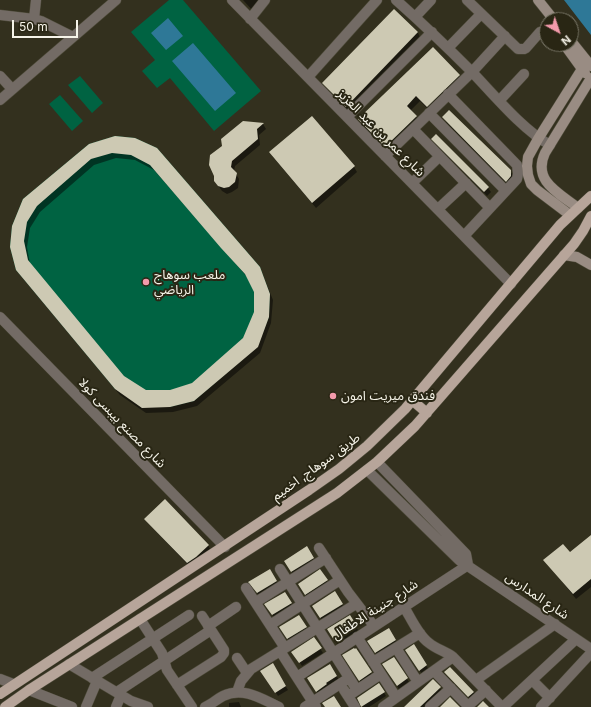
<!DOCTYPE html>
<meta charset="utf-8">
<style>
body{margin:0}
#map{position:relative;width:591px;height:707px;overflow:hidden;background:#33301e;font-family:Inter,sans-serif}
canvas{display:block}
.north{position:absolute;left:539px;top:12px;width:40px;height:40px;box-sizing:border-box;background:#292614;border:1px solid #7b7869;border-radius:50%;rotate:140deg;font-size:11px;font-weight:700;line-height:16px;text-align:center;color:#f6f4e9}
.north::after{content:'';display:block;margin:auto;width:14px;height:18px;background:#f39aab;clip-path:polygon(50% 0,100% 100%,50% 72%,0 100%)}
.scale{position:absolute;left:12px;top:20px;width:66px;height:18px;box-sizing:border-box;border:2px solid #f6f4e9;border-top:0;padding-left:5px;font-size:12px;line-height:14px;white-space:nowrap;color:#f6f4e9;-webkit-text-stroke:3px #292614;paint-order:stroke}
</style>
<div id="map">
<canvas width="591" height="707"></canvas>
<div class="north">N</div>
<div class="scale">50 m</div>
</div>
<script>
const ctx = document.querySelector('canvas').getContext('2d');
ctx.lineJoin = 'round';
function fillPath(path, color) { ctx.fillStyle = color; ctx.fill(path, 'evenodd'); }
function stroke(path, color, width, dash) { ctx.strokeStyle = color; ctx.lineWidth = width; ctx.lineCap = dash ? 'butt' : 'round'; ctx.setLineDash(dash || []); ctx.stroke(path); }
function write(font, color, halo, rows, align = 'center') {
  ctx.font = font + ' Inter,"Noto Sans Arabic",sans-serif'; ctx.lineWidth = 4; ctx.setLineDash([]); ctx.textBaseline = 'middle'; ctx.strokeStyle = halo; ctx.fillStyle = color; for (const [text, x, y, turn = 0] of rows) {
    ctx.save(); ctx.translate(x, y); ctx.rotate((+turn || 0) * Math.PI / 180); ctx.textAlign = isNaN(turn) ? turn : align; if (halo) ctx.strokeText(text, 0, 0); ctx.fillText(text, 0, 0); ctx.restore();
  }
}
const green = new Path2D(`
 M169,0H183L261,91L214,131L170,78L157,88L142,71L155,60L131,32Z
 M80,76L103,103L92,113L68,85Z
 M60,95L83,121L72,131L49,104Z
 M115,136L135,138L157,148L260,267L270,294L269,317L257,347L194,401L170,407L115,389L16,270L10,247L12,226L23,199L89,144Z`);
const water = new Path2D(`
 M564,0H591V35Z
 M168,18L183,36L166,50L151,33Z
 M193,43L236,93L215,111L172,61Z`);
const shadow = new Path2D(`
 M243,0H258L260,2L253,11Z
 M394,10L418,33L421,39L350,112L327,88L324,83Z
 M459,75L462,81L430,111L420,101L411,110L420,122L389,152L363,125L360,120Z
 M312,117L354,167L357,172L316,208L273,157L270,152Z
 M443,117L510,171L514,177L509,186L447,123Z
 M243,122L263,124L266,129L259,135L260,145L235,166L234,171L239,179L238,188L232,192L227,194L222,191L215,181L223,146Z
 M436,135L488,188L491,192L487,196L435,143Z
 M135,139L262,273L273,300L271,323L260,353L197,406L173,412L146,413L120,395L20,275L17,269L13,226L89,144ZM116,158L135,160L154,170L248,278L255,292V312L243,339L193,383L170,391H146L123,377L30,264L27,247L30,228L40,212L94,165Z
 M146,519L208,545L211,551L191,568L149,524Z
 M591,536V587L576,599L545,560L570,553Z
 M306,548L315,562L294,576L285,561Z
 M269,570L279,585L260,597L252,586Z
 M320,571L329,585L308,598L299,584Z
 M284,593L293,607L275,619L266,605Z
 M335,593L345,609L323,622L314,606Z
 M299,616L308,631L290,642L281,627Z
 M350,617L358,630L337,644L329,630Z
 M388,629L398,644L378,656L369,641Z
 M314,639L323,653L302,666L293,652Z
 M414,646L429,670L422,674L406,650Z
 M356,649L373,677L362,684L344,655Z
 M394,658L409,682L399,689L386,668Z
 M272,665L288,690L278,696L262,671Z
 M330,665L339,680L319,695L308,679Z
 M445,672L474,692L476,696L471,700Z
 M379,684L386,696L369,707H363L358,698Z
 M440,688L442,692L426,707H405Z
 M239,702L241,707H229V703Z`);
const building = new Path2D(`
 M394,9L418,32L346,107L322,83Z
 M433,47L460,75L427,107L416,96L407,106L417,116L385,147L358,119Z
 M449,110L511,170V176L506,182L442,117Z
 M312,116L355,166L312,203L269,152Z
 M243,121L264,123L257,129L258,139L232,161L231,167L237,173L235,182L229,187L224,188L218,186L214,181V176L209,165L210,155L222,146L221,139Z
 M436,134L489,187L484,192L431,139Z
 M115,136L135,138L157,148L260,267L270,294L269,317L258,347L194,401L170,407L142,408L115,389L16,270L10,247L12,226L23,199L89,144ZM112,153L131,155L150,165L221,248L245,274L254,292V312L243,338L192,383L170,390H146L124,376L28,260L24,241L27,222L37,206L91,159Z
 M165,499L209,545L196,557L187,563L144,519Z
 M591,535V579L573,594L543,560L563,544L570,552Z
 M307,546L314,558L291,572L284,561Z
 M270,569L277,581L257,593L248,582Z
 M320,569L328,580L305,595L298,584Z
 M335,591L343,604L320,618L312,606Z
 M285,592L292,603L272,615L264,604Z
 M299,615L307,627L287,639L279,627Z
 M350,615L357,626L334,640L327,629Z
 M389,628L396,640L375,653L367,641Z
 M314,637L322,648L299,663L291,652Z
 M414,644L427,665L419,671L405,650Z
 M354,648L355,649L356,648L372,672L359,681L342,655Z
 M394,657L408,678L397,686L382,664Z
 M273,663L286,686L275,693L260,671Z
 M330,664L337,676L326,683L327,684L316,692L307,678Z
 M450,667L474,692L468,697L444,672Z
 M433,679L441,687L420,707H404Z
 M379,683L385,692L361,707L357,698Z
 M334,696L341,707H325L322,703Z
 M450,697L460,707H440Z
 M483,701L489,707H477Z`);
const street = new Path2D(`
 M232,0L511,284
 M396,0C422,23 447,47 472,72C494,95 523,130 550,145
 M467,0L518,49H524L526,48L540,32
 M0,15L34,19L41,21L73,37
 M415,17L431,0
 M34,19L36,0
 M250,19L265,0
 M448,48L481,14
 M0,76L12,89
 M308,77L377,0
 M448,94L517,165L518,174L517,179L464,236
 M0,100L116,0
 M499,101L524,74
 M429,113L506,191
 M347,117L432,32
 M413,129L490,208
 M385,156L472,72L505,36
 M412,183L439,157
 M438,209L466,183
 M0,317L225,547
 M377,462L466,554L468,565
 M367,470L459,560L591,649
 M319,548L348,592L374,626
 M280,569L357,690
 M246,588L285,648
 M256,602L326,558
 M404,607C411,618 418,635 429,643C436,649 445,651 453,657L502,707
 M140,619L162,653L167,670L192,707
 M270,625L340,580
 M208,626L236,607
 M357,637L396,697
 M396,648L418,682
 M280,651L316,707
 M237,658L247,673
 M373,662L420,633
 M69,664L131,701L148,707
 M434,671L469,707
 M297,677L468,565
 M92,678L189,615
 M0,679L13,684
 M476,680L555,624
 M532,680L550,698
 M177,685L221,657L224,653V650L202,616
 M29,690L72,707
 M344,690L355,707
 M117,692L211,630
 M237,692L241,681L251,669L356,604
 M348,696L381,674
 M468,706L486,690
 M86,707L97,681
 M116,707L121,695
 M205,707C212,704 217,699 223,696C243,686 262,699 279,707
 M305,707L349,678
 M383,707L453,657
 M430,707L451,688
 M503,707L576,639
 M541,707L591,653`);
const secondary = new Path2D(`
 M538,0L554,20
 M571,41L591,66
 M564,44L585,73
 M578,208C559,193 532,181 545,153L591,78
 M570,215L537,190L531,184L528,175L527,166L528,157L538,139L582,69L588,62
 M564,255L577,257L591,265`);
const primary = new Path2D(`
 M413,401L427,413
 M0,694L309,490L339,469L367,446L405,409L560,225L591,196
 M5,707L29,690L337,493L377,462L415,426L574,244L583,231L591,216`);
const markers = [
 [146,282,4,"#f39aab"],
 [333,396,4,"#f39aab"]
];
const streetNames = [
 ["شارع عمر بن عبد العزيز",381,133,45],
 ["شارع مصنع بيبسى كولا",122,423,46],
 ["طريق سوهاج, اخميم",316,467,-36],
 ["شارع المدارس",537,596,34],
 ["شارع جنينة الاطفال",375,610,-33]
];
const poiNames = [
 ["ملعب سوهاج",154,275],
 ["الرياضي",154,290],
 ["فندق ميريت امون",341,396]
];
fillPath(green, '#006342');
fillPath(water, '#2e7897');
fillPath(shadow, '#0007');
fillPath(building, '#cdc9b3');
stroke(street, '#4e4b3a', 11);
stroke(secondary, '#4e4b3a', 11);
stroke(primary, '#4e4b3a', 11);
stroke(street, '#736b65', 10);
stroke(secondary, '#998c83', 10);
stroke(primary, '#b7a59a', 10);
for (const [x, y, r, color] of markers) { const dot = new Path2D(); dot.arc(x, y, r, 0, 2 * Math.PI); ctx.fillStyle = color; ctx.fill(dot); stroke(dot, '#292614', 1.5); }
write('13px', '#f6f4e9', '#292614', streetNames);
write('13px', '#f6f4e9', '#292614', poiNames, 'left');
</script>
